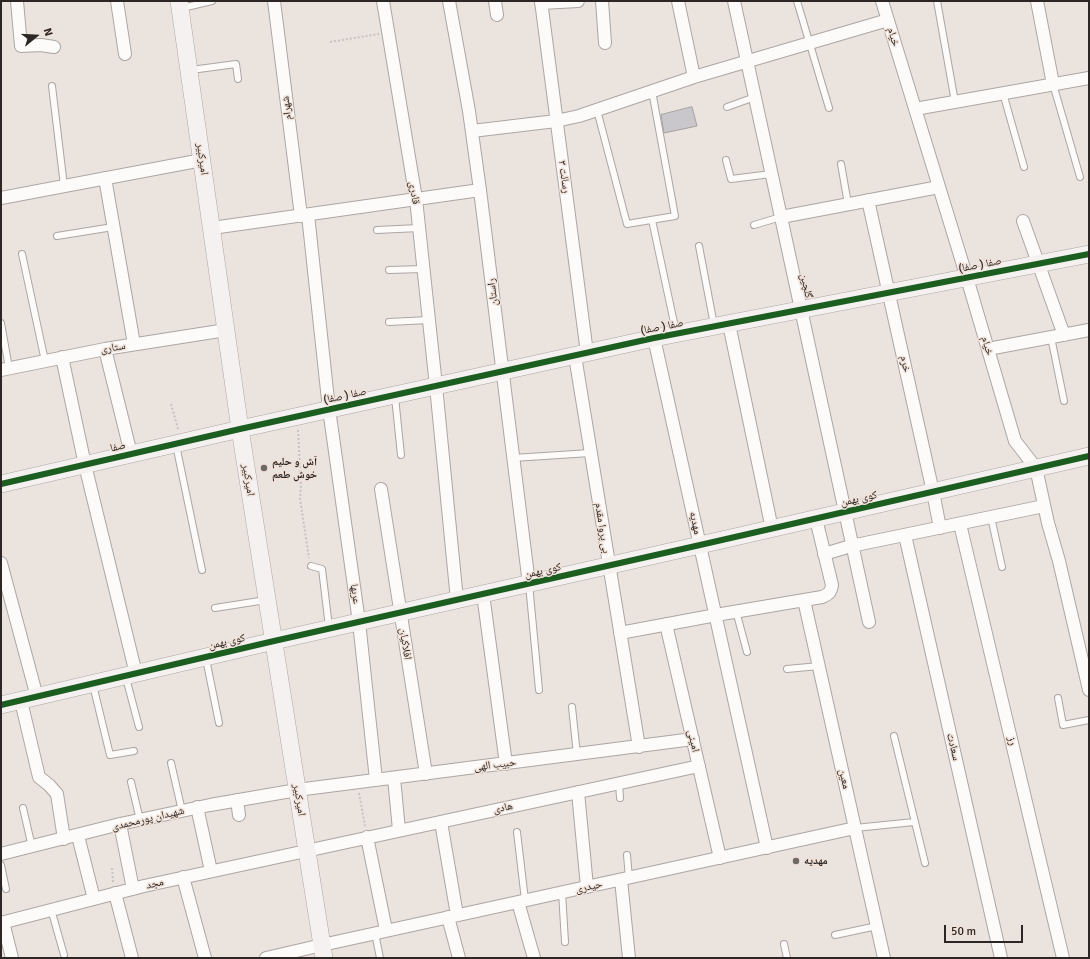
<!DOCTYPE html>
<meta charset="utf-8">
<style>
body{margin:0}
#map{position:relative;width:1090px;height:959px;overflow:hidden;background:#ebe3de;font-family:Signika,sans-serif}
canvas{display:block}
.frame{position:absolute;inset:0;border:2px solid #2c2724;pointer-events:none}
.north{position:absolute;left:16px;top:16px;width:40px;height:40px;-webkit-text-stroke:3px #f0e2d9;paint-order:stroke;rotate:72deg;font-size:11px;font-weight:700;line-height:16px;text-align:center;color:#2c2724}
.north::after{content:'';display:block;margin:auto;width:14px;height:18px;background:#2c2724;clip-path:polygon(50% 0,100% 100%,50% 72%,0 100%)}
.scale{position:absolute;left:944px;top:925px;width:79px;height:18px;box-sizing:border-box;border:2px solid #2c2724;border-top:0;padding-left:5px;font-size:12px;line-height:14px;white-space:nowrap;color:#2c2724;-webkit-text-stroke:3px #f0e2d9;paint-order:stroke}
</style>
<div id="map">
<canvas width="1090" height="959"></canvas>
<div class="frame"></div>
<div class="north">N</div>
<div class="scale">50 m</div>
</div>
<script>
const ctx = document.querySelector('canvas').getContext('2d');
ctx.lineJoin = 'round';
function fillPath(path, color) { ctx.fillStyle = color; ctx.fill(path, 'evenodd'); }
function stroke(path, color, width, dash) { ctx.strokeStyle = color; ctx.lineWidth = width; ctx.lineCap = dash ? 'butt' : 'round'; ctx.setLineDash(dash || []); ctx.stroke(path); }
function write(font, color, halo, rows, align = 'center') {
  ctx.font = font + ' Signika,"Noto Naskh Arabic",sans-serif'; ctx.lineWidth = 3; ctx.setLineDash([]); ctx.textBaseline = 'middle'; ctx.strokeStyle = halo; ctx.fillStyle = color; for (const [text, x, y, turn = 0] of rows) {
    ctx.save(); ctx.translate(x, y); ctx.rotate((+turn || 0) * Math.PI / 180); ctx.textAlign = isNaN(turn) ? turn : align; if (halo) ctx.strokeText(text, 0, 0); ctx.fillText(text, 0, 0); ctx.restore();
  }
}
const building = new Path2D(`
 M692,107L697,126L664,133L661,115Z`);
const path = new Path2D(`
 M330,42L379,34
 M171,404L178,429
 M298,430L301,486L300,499L309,558
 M359,793L365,826
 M112,868L113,882`);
const lane = new Path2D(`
 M797,1L829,108
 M937,1L955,102
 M182,8L212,1
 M191,70L236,64L238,79
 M1053,84L1080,177
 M52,86L64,186
 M1003,93L1024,167
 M727,107L755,97
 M597,110L627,224L675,216L652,91
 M726,160L731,179L771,174
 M841,164L848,204
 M652,220L676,332
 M754,225L781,217
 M377,230L419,228
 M57,236L113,227
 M699,246L714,325
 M22,254L45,361
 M389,270L423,269
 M389,322L429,320
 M1,323L9,368
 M1051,337L1064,401
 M395,397L401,455
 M176,445L202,570
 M513,458L590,453
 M991,517L1002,567
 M311,566L322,569L329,627
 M529,584L539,690
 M215,608L266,600
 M736,611L747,652
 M206,659L219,723
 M787,669L819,666
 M126,678L139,727
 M93,685L110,755L134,751
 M1058,698L1063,725L1089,720
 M572,707L577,755
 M894,736L925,863
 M171,763L182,811
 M131,782L140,820
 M619,783L620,798
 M23,808L32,847
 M855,828L914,822
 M517,832L525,900
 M627,855L629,878
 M1,865L6,889
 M562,892L565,942
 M51,909L64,955
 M375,933L380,958
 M835,935L877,926
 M784,944L787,958`);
const street = new Path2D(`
 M17,1L21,46L41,45L54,47
 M117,1L125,54
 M274,1L301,216
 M383,1L416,199L436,386L457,600
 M449,1L469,111L480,190L529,584
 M495,1L497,15
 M541,1L587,353
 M602,1L605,43
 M678,1L694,77
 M734,1L869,622
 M882,1L967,278L1015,441L1036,468L1048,523L1059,561L1089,690
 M1037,1L1053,84
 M541,3L578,1
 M915,109L1089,78
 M472,131L556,121L579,116L694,77L888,20
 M105,178L134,344
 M1,198L202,160
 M868,200L933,492L940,528
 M308,215L329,409L359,622L376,780
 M781,217L939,187
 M1023,221L1064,335
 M212,228L480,190
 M729,324L772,529
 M654,338L767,848
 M105,349L131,454
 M988,349L1089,330
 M575,356L639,747
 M62,357L85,465L136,674
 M1,370L105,349L226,330
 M381,489L426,774
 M960,524L1063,958
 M905,535L1001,958
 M824,554L851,546L1044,506
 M1,563L37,697
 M483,594L506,764
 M804,600L884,958
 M666,624L720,858
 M620,633L716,615L822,597C829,594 831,592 832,585L816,519
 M21,701L39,777L49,785L57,794L64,839
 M394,778L399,830
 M578,792L587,887
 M237,800L239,815
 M197,807L211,871
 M441,822L457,915
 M120,824L133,889
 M78,836L94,899
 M367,837L386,930
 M1,854L120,824L210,805L297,790L693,739
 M183,877L205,958
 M621,880L629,958
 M115,893L132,958
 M518,902L534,958
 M448,917L459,958
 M3,922L12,958
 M1,923L144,886L699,766
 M266,958L322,945L855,828`);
const secondary = new Path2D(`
 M179,1L240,429L324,958
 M1,484L240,429L654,338L1089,254
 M1,705L274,641L700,545L1089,456`);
const cycleway = new Path2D(`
 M1,484L240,429L654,338L1089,254
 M1,705L274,641L700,545L1089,456`);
const markers = [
 [264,468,4,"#6f6965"],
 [796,861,4,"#6f6965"]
];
const streetNames = [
 ["خیام",893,37,73],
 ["شهرام",287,108,-97],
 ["امیرکبیر",202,159,82],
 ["رسالت ۳",564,177,82],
 ["قادری",414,193,81],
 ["صفا ( صفا)",980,265,-11],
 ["گلچین",806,286,78],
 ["راستان",493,292,-97],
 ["صفا ( صفا)",662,327,-11],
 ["خیام",987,346,74],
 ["ستاری",113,348,-9],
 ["خرم",905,364,78],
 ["صفا ( صفا)",345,396,-12],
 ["صفا",118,447,-13],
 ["امیرکبیر",248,480,81],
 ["کوی بهمن",859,499,-13],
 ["مهدیه",695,523,78],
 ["بی پروا مقدم",602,528,81],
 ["کوی بهمن",543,571,-13],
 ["عربها",355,594,82],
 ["کوی بهمن",227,642,-13],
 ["افلاکیان",405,644,81],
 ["امینی",693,741,77],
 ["رز",1012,741,77],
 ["سعادت",953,747,77],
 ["حبیب الهی",495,765,-7],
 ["معین",844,779,77],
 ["امیرکبیر",299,800,81],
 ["هادی",503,808,-12],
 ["شهیدان پورمحمدی",148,819,-13],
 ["مجد",155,884,-13],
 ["حیدری",589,887,-12]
];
const poiNames = [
 ["آش و حلیم",272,462],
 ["خوش طعم",272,475],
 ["مهدیه",804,861]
];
fillPath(building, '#cac7cc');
stroke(building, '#a4a0a0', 1);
stroke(lane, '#aca6a3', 8);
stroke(street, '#aca6a3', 14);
stroke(secondary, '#aca6a3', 18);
stroke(path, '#c6c3c1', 2, [2, 2]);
stroke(lane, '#fcfbfa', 6);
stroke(street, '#fcfbfa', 12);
stroke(secondary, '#f6f1f1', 17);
stroke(cycleway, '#1b5e20', 6);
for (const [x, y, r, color] of markers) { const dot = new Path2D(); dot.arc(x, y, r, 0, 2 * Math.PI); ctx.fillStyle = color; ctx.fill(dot); stroke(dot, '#f0e2d9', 1.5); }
write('11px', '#2c2724', '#f0e2d9', streetNames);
write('bold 11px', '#2c2724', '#f0e2d9', poiNames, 'left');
</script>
